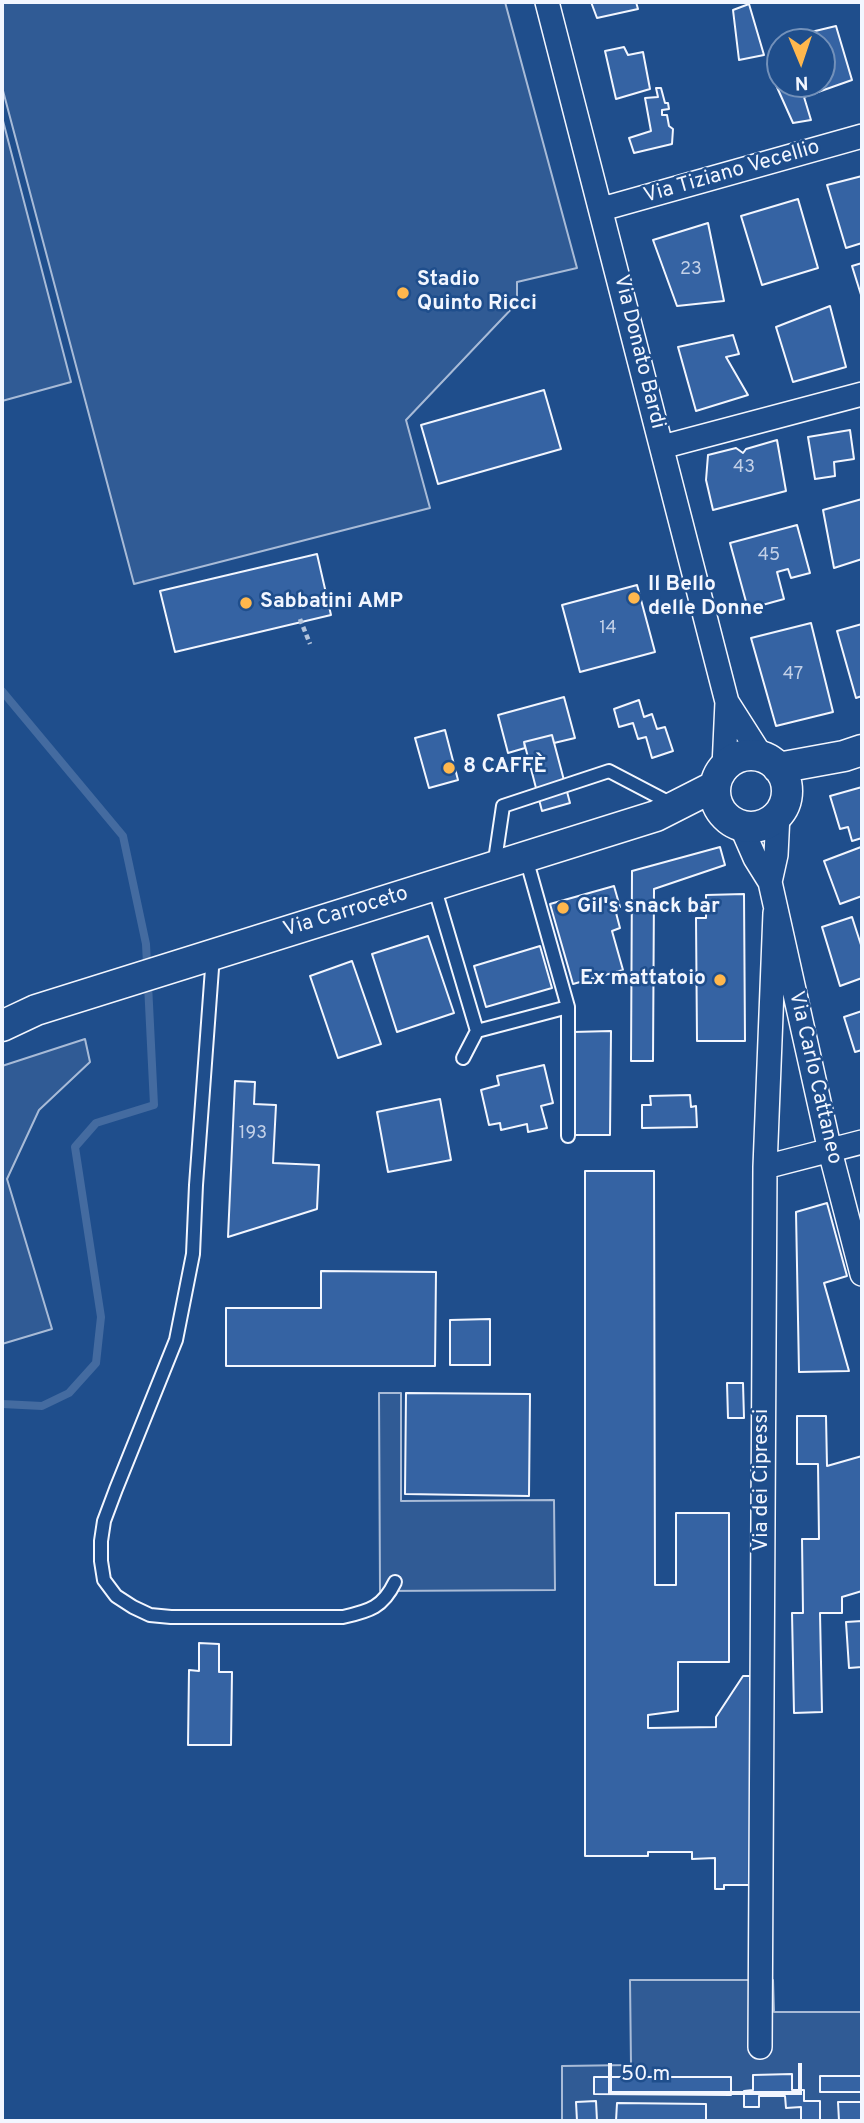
<!DOCTYPE html>
<meta charset="utf-8">
<style>
body{margin:0}
#map{position:relative;width:864px;height:2123px;overflow:hidden;background:#1f4e8c;font-family:Overpass,sans-serif}
canvas{display:block}
.frame{position:absolute;inset:0;border:4px solid #f2f6ff;pointer-events:none}
.north{position:absolute;left:766px;top:28px;width:70px;height:70px;box-sizing:border-box;background:#1f4e8c;border:2px solid #7391ba;border-radius:50%;rotate:178deg;font-size:19px;font-weight:700;line-height:28px;text-align:center;color:#f2f6ff}
.north::after{content:'';display:block;margin:auto;width:24px;height:32px;background:#ffb74d;clip-path:polygon(50% 0,100% 100%,50% 72%,0 100%)}
.scale{position:absolute;left:608px;top:2063px;width:194px;height:32px;box-sizing:border-box;border:4px solid #f2f6ff;border-top:0;padding-left:9px;font-size:21px;line-height:24px;white-space:nowrap;color:#f2f6ff;-webkit-text-stroke:5px #1f4e8c;paint-order:stroke}
</style>
<div id="map">
<canvas width="864" height="2123"></canvas>
<div class="frame"></div>
<div class="north">N</div>
<div class="scale">50 m</div>
</div>
<script>
const ctx = document.querySelector('canvas').getContext('2d');
ctx.lineJoin = 'round';
function fillPath(path, color) { ctx.fillStyle = color; ctx.fill(path, 'evenodd'); }
function stroke(path, color, width, dash) { ctx.strokeStyle = color; ctx.lineWidth = width; ctx.lineCap = dash ? 'butt' : 'round'; ctx.setLineDash(dash || []); ctx.stroke(path); }
function write(font, color, halo, rows, align = 'center') {
  ctx.font = font + ' Overpass,sans-serif'; ctx.lineWidth = 5; ctx.setLineDash([]); ctx.textBaseline = 'middle'; ctx.strokeStyle = halo; ctx.fillStyle = color; for (const [text, x, y, turn = 0] of rows) {
    ctx.save(); ctx.translate(x, y); ctx.rotate((+turn || 0) * Math.PI / 180); ctx.textAlign = isNaN(turn) ? turn : align; if (halo) ctx.strokeText(text, 0, 0); ctx.fillText(text, 0, 0); ctx.restore();
  }
}
const built = new Path2D(`
 M2,2H505L577,268L517,282V303L406,420L430,508L134,584L2,87Z
 M2,117L71,382L2,401Z
 M85,1039L90,1062L39,1110L7,1179L52,1329L2,1344V1066Z
 M379,1393H401V1501L554,1500L555,1590L380,1591Z
 M630,1980H773L774,2012H862V2121H562V2066L631,2065Z`);
const stream = new Path2D(`
 M2,691L123,836L146,944L154,1105L96,1123L75,1147L101,1317L96,1363L69,1393L42,1406L2,1404`);
const building = new Path2D(`
 M591,2H636L638,9L597,18Z
 M749,4L764,55L739,60L733,10Z
 M836,26L852,80L804,97L811,120L793,123L776,85L822,84V42H787L786,38Z
 M624,47L628,55L643,52L650,89L616,99L605,51Z
 M656,88H661L665,103H668L669,109L662,110V115H667L669,126L673,129L672,144L634,153L629,138L651,131L645,98L658,97Z
 M862,176V243L846,248L827,185Z
 M798,199L818,268L762,285L741,216Z
 M708,223L724,301L677,306L653,240Z
 M862,263V298L852,266Z
 M830,306L846,367L793,382L776,327Z
 M733,335L739,354L726,357L748,395L696,411L678,347Z
 M544,390L561,449L438,484L421,425Z
 M850,430L854,459L834,462L835,476L815,479L808,437Z
 M777,440L786,491L713,510L706,480L708,455L736,448L743,453L746,449Z
 M862,499V559L834,568L823,510Z
 M797,525L810,573L791,578L788,569L777,572L784,599L748,609L730,543Z
 M317,554L331,615L175,652L160,591Z
 M637,585L655,652L580,672L562,605Z
 M811,623L833,712L776,726L751,638Z
 M862,624V696L856,698L837,631Z
 M564,697L575,738L554,743L552,735L524,742L525,748L508,753L498,715Z
 M639,700L644,717L652,714L657,729L665,727L673,751L652,758L646,737L638,739L633,723L619,727L614,709Z
 M445,730L458,780L429,788L415,738Z
 M552,735L570,803L542,811L524,742Z
 M862,787V838L852,841L848,827L840,829L830,796Z
 M720,847L725,865L654,889L653,1061H631L632,871Z
 M861,847L862,896L840,904L824,861Z
 M614,886L620,907L615,909L620,928L612,931L623,970L573,984L550,904Z
 M744,894L745,1041H697L696,918H706V895Z
 M852,917L862,948V978L840,986L822,927Z
 M428,936L454,1013L397,1032L372,954Z
 M540,946L552,988L486,1007L474,966Z
 M352,961L381,1044L338,1058L310,976Z
 M862,1011V1050L855,1052L844,1017Z
 M611,1031L610,1135H573V1032Z
 M544,1065L553,1103L541,1106L547,1128L528,1132L527,1124L501,1130L500,1123L489,1125L481,1090L499,1085L497,1076Z
 M235,1081L255,1082L254,1104L276,1105L273,1163L319,1165L317,1209L228,1237Z
 M690,1095L691,1107L696,1106L697,1127L642,1128V1105H651L650,1096Z
 M440,1099L451,1160L388,1172L377,1112Z
 M585,1171H654L655,1585H676V1513H729V1662H678V1711L648,1715V1728L716,1727V1717L743,1676H750L751,1885H724V1889H715V1858L692,1859V1852H648V1856H585Z
 M827,1203L847,1276L824,1283L849,1371L799,1372L796,1212Z
 M321,1271L436,1272L435,1366H226V1308H321Z
 M490,1319V1365H450V1320Z
 M727,1383H743L744,1418H728Z
 M406,1393L530,1394L529,1496L405,1494Z
 M797,1416H826L827,1466L862,1456V1591L842,1597V1613H820L822,1712L794,1713L792,1613H803L802,1539H819L818,1464H797Z
 M862,1621V1667L849,1668L846,1622Z
 M199,1643L219,1644V1672H232L231,1745H188L189,1670L199,1671Z
 M792,2074V2090H804V2101H820V2121H801V2107L786,2108L785,2096H759V2107H744V2091L753,2090V2075Z
 M820,2076H862V2092H820Z
 M594,2077H731V2095L594,2094Z
 M596,2101L597,2121H577L576,2102Z
 M838,2102H862V2121H839Z
 M617,2103L706,2104V2121H616Z`);
const path = new Path2D(`
 M300,619L310,644`);
const service = new Path2D(`
 M526,858L568,1007V1136
 M494,867L503,806L609,771L672,804
 M434,886L477,1031
 M213,955L196,1185L193,1254L176,1340L116,1489L104,1521L101,1541V1561L104,1580L116,1596L133,1607L150,1615L171,1617H343C370,1611 383,1607 395,1582
 M463,1058L477,1031L568,1007`);
const minor = new Path2D(`
 M547,2L727,702L724,767
 M602,209L862,136
 M662,447L862,394
 M727,702L762,757
 M741,826L755,858L770,882L830,1151L862,1274
 M770,882L776,855L778,814
 M765,1167L862,1142
 M760,2047L765,1167L775,913`);
const tertiary = new Path2D(`
 M715 791a36 36 0 1 1 72 0a36 36 0 1 1-72 0Z
 M778,768L844,756L862,750
 M2,1026L36,1010L656,816L715,786`);
const markers = [
 [403,293,7,"#ffb74d"],
 [634,598,7,"#ffb74d"],
 [246,603,7,"#ffb74d"],
 [449,768,7,"#ffb74d"],
 [563,908,7,"#ffb74d"],
 [720,980,7,"#ffb74d"]
];
const numberNames = [
 ["23",691,270],
 ["43",744,468],
 ["45",769,556],
 ["14",608,629],
 ["47",793,675],
 ["193",253,1134]
];
const streetNames = [
 ["Via Tiziano Vecellio",732,173,-16],
 ["Via Donato Bardi",638,352,76],
 ["Via Carroceto",346,913,-17],
 ["Via Carlo Cattaneo",814,1078,77],
 ["Via dei Cipressi",763,1480,-90]
];
const poiNames = [
 ["Stadio",417,281],
 ["Quinto Ricci",417,305],
 ["Il Bello",648,586],
 ["delle Donne",648,610],
 ["Sabbatini AMP",260,603],
 ["8 CAFFÈ",463,768],
 ["Gil's snack bar",577,908],
 ["Ex mattatoio",706,980,"right"]
];
fillPath(built, '#305b95');
stroke(built, '#a8bbd7', 2);
stroke(stream, '#446ba0', 8);
fillPath(building, '#3563a3');
stroke(building, '#f2f6ff', 2);
stroke(service, '#f2f6ff', 16);
stroke(minor, '#f2f6ff', 26);
stroke(tertiary, '#f2f6ff', 33);
stroke(path, '#b3c4dc', 4.5, [5, 3.5]);
stroke(service, '#1f4e8c', 12);
stroke(minor, '#1f4e8c', 23);
stroke(tertiary, '#1f4e8c', 30);
for (const [x, y, r, color] of markers) { const dot = new Path2D(); dot.arc(x, y, r, 0, 2 * Math.PI); ctx.fillStyle = color; ctx.fill(dot); stroke(dot, '#1f4e8c', 2.5); }
write('18px', '#c3d1e8', null, numberNames);
write('21px', '#f2f6ff', '#1f4e8c', streetNames);
write('bold 21px', '#f2f6ff', '#1f4e8c', poiNames, 'left');
</script>
